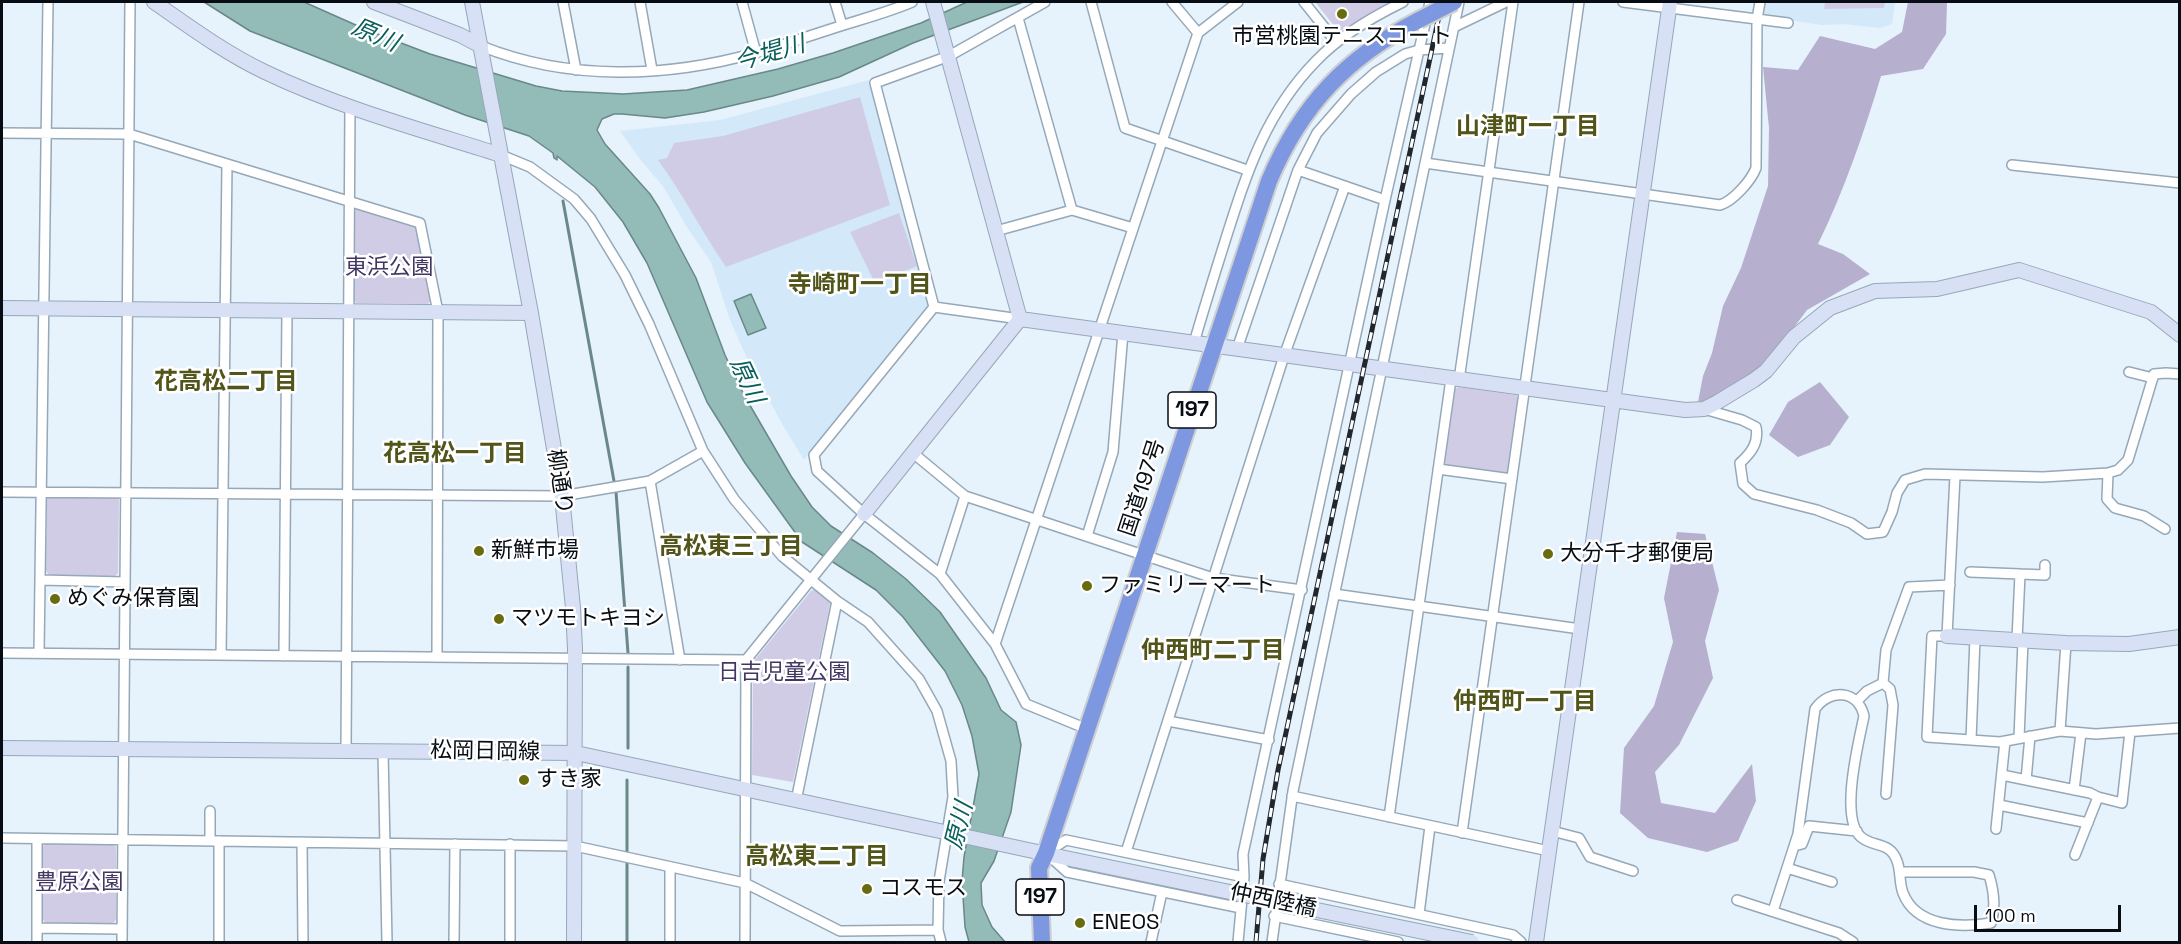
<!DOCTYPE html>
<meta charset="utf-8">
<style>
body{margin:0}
#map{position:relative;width:2181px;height:944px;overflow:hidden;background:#e6f2fc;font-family:"Space Grotesk",sans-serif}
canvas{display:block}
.frame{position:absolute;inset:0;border:3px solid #070d13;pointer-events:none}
.scale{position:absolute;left:1974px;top:905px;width:147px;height:27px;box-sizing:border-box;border:3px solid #070d13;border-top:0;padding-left:8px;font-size:18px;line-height:21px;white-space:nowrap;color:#070d13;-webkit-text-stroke:4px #fff;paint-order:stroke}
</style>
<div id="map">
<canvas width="2181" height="944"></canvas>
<div class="frame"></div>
<div class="scale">100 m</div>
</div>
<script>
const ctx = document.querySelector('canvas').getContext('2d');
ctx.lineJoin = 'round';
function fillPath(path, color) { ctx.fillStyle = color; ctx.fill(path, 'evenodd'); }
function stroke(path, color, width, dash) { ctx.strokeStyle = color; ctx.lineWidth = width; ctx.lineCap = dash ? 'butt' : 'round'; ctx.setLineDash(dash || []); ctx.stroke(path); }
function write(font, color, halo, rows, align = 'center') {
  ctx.font = font + ' "Space Grotesk","Noto Sans JP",sans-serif'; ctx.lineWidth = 5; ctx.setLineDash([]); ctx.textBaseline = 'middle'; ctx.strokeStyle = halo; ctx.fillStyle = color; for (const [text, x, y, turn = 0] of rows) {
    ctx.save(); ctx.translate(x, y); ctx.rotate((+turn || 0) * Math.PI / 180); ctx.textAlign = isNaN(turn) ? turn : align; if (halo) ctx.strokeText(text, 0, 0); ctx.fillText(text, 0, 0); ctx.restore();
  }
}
const built = new Path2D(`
 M1765,2H1895L1892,24L1880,28L1843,24L1822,25L1763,16Z
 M869,80L929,302L927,308L804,460L782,424L746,356L730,320L711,262L688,229L663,186L642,162L620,131L720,120Z`);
const green = new Path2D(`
 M1315,2H1391L1339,32Z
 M1825,2H1885L1884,8L1824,9Z
 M860,97L890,205L726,267C702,232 683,194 658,160L667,158L674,143L723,136Z
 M358,209L415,226L417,230L431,300L428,304L357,303L353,301L354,212Z
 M899,213L917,266L875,283L850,232Z
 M1458,387L1516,395L1518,399L1508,471L1504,474L1447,466L1444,463L1455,389Z
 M49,495H116L119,500L118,573L114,577L49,575L46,571L47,499Z
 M815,589L829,600L830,604L793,782L752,775L753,662L811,591Z
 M45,844H113L116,847V920L112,924L46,923L42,919V847Z`);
const forest = new Path2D(`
 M1908,2H1947L1946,34L1923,69L1881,76C1864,133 1844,191 1818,244L1843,254L1870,274L1807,310L1774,354L1744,384L1712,401L1698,402L1703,376L1712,353L1723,306L1741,268L1768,186L1769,128L1763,67L1798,70L1820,36L1875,49L1902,32Z
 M1820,382L1849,417L1830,445L1798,457L1769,435L1788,402Z
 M1677,532L1705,534L1719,590L1705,641L1713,678L1679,745L1655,772L1661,803L1715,813L1752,764L1756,801L1738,841L1707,852L1648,838L1620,813L1624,748L1654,706L1673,642L1664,598Z`);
const water = new Path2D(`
 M204,2H304L367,30L430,54L536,86L562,91L623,94L687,90L778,69L833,53L921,23L967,2H1023L913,43L839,77L773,96L704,112L665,118L622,114H614L602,119L597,130L605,144L650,194L659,208L696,278L725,355L744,395L791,476L812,507L831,526L873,553L906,579L940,612L986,678L1001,710L1016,722L1021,745L1011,812L994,861L981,883L982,905L992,927L1005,942H969L965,927L962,881L964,857L979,774L972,736L962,705L945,671L903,617L876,590L802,542L745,463L707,402L647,263L623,222L595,187L557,156V160L554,158L553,153L529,136L465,115L250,31Z
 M751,294L766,328L748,335L734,301Z`);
const stream = new Path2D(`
 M563,201L614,481
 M616,492L628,653
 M628,748V667
 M627,851V780
 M627,942V861`);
const street = new Path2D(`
 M563,2L576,70
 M640,2L652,70
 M742,2L756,53
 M835,2L842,25
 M1091,2L1125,128L1247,170
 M1172,2L1198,33
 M1304,2L1336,42
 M1623,2L1788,23
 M1018,18L1072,210
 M1454,27L1506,2
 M481,46C568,81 666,78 755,53C779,47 802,38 825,31C854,21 884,14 912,2
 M2,133L129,134L420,223L438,312L437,657
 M501,155L530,167L574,199L591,219L625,275L649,324L703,451L734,499L782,556L837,601L868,622L919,679L937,711L951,761L952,780L953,797L939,881L938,930L941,942
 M1425,163L1720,205C1733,201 1751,181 1756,168L1757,19L1760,2
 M2012,165L2180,183
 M1298,170L1385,200
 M996,231L1072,210L1133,228
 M934,307L814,455L817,471L864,514L940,574L995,644L1026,704L1087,729
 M934,307L875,83L949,56L1045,2
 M934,307L1020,319
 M1194,343C1204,308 1215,273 1226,238C1247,172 1266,112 1316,61C1340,36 1372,17 1403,2
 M1237,349L1298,170L1317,133L1351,94L1376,72L1405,54L1419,50L1449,48
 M2129,372L2153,378
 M1459,380L1513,2
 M1704,409L1742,420L1756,427C1759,443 1751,453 1740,463L1743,484L1754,494L1817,510L1851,523L1867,534L1883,532L1892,512L1897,493L1905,480L1925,474L2043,477L2108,473L2118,470L2128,460L2154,374L2166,373L2180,374
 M913,453L965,496L1213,578L1302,590
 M1438,469L1512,479
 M2108,473L2107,499L2115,508L2144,516L2165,529
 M1955,476L1947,636H1932L1927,737L2000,742L2060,731L2096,734L2180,728
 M650,481L680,660
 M2,492L562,496L650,481L703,451
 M1087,536L1113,452L1123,333
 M1970,572L2045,575V565
 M940,574L965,496
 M40,580L125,582
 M1334,594L1580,629
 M2017,640L2020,574
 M995,644L1198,33L1238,2
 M2,653L746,660
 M39,653L48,2
 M221,655L227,164
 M284,656L287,311
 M1883,683L1886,650L1909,587L1950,585
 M1857,701L1867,691L1883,683L1890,689L1893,705L1886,794
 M1168,721L1269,740
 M2060,731L2066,643
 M2019,738L2023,641
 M1971,740L1975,638
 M346,751L350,106
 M383,751L387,942
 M2002,775L2090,793L2098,797
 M2026,780L2030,736
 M2074,790L2081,733
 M1292,796L1549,851
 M796,801L837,601
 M1999,805L2088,823
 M210,811V841
 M1389,817L1451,379
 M1996,829L2005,741
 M1552,831L1579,838L1590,857L1633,871
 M1462,833L1579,2
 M2,838L575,846L745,883L840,931L938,930
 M302,842L303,942
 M1794,846L1802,844L1809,826L1857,831
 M1126,852L1284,356L1345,186
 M2075,855L2098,797L2122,803L2130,732
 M1787,868L1832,882
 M1279,884L1513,935L1521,942
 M1737,900L1839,933L1853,942
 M1241,908L1067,872L1046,853L1066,840L1244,877
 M1773,911L1798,834L1815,709C1830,688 1858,690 1864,716C1859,741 1839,818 1861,837C1874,848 1890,841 1897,861C1901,871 1899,883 1903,893C1916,927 1960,928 1991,923C1996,907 1994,891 1989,875L1974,872H1900
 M1419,914L1430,826
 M1274,916L1398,942
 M37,928L122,929
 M37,942V839
 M122,942L130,2
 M219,942V841
 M454,942L455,844
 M510,942V844
 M670,942V867
 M745,942L746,660L864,514
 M1151,942L1162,892
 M1238,942L1244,877L1243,854L1385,200L1430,2
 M1272,942L1293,791L1459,2`);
const secondary = new Path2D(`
 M154,2C190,27 225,53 265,72C340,108 422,130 501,155
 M374,2L460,35L481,46
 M472,2L531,313L562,496L573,608L575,649L574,942
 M933,2L1020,319
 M2,308L531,313
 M1020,319L1685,410L1704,409L1716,403L1754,380L1766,371L1794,337L1830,308L1875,291L1937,289L2019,270L2151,312L2180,335
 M864,514L1020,319
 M1947,636L2066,643L2129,644L2180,637
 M2,748L576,753L1075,860
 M1536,942L1670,2`);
const highway = new Path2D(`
 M1042,942L1039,868L1046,853L1269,181C1301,105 1347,57 1419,20`);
const rail = new Path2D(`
 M1256,942L1263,859L1278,770L1442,2`);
const secondaryBridge = new Path2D(`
 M1075,860L1472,942`);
const highwayBridge = new Path2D(`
 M1419,20L1454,2`);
const markers = [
 [1342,14,6,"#686c0f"],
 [479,551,6,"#686c0f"],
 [1548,554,6,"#686c0f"],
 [1087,586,6,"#686c0f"],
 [55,599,6,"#686c0f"],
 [499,619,6,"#686c0f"],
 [524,780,6,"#686c0f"],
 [867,889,6,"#686c0f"],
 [1080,923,6,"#686c0f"]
];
const shields = [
 [1192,410,48],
 [1040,897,48]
];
const shieldNames = [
 ["197",1192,410],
 ["197",1040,897]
];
const poiNames = [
 ["市営桃園テニスコート",1342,37,"center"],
 ["新鮮市場",491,551],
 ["大分千才郵便局",1560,554],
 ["ファミリーマート",1099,586],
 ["めぐみ保育園",67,599],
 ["マツモトキヨシ",511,619],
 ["すき家",536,780],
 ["コスモス",879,889],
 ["ENEOS",1092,923]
];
const parkNames = [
 ["東浜公園",389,268],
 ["日吉児童公園",784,673],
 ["豊原公園",79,883]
];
const streetNames = [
 ["柳通り",559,482,81],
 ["国道197号",1143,488,-72],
 ["松岡日岡線",485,752,1],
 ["仲西陸橋",1273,901,12]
];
const waterNames = [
 ["原川",375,36,23],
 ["今堤川",770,54,-16],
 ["原川",746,381,65],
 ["原川",960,826,-76]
];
const neighbourhoodNames = [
 ["山津町一丁目",1528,127],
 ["寺崎町一丁目",860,285],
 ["花高松二丁目",226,382],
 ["花高松一丁目",455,454],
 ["高松東三丁目",731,547],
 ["仲西町二丁目",1213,651],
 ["仲西町一丁目",1525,702],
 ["高松東二丁目",817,857]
];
fillPath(built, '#d3e9fa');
fillPath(green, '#d1cce6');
fillPath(forest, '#b6afce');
fillPath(water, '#93bcb9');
stroke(water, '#698887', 1.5);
stroke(stream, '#698887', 3);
stroke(street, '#95a8b8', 12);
stroke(secondary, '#95a8b8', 16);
stroke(highway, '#cdcfd0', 20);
stroke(street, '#fff', 9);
stroke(secondary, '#d8e0f6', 14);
stroke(highway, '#7e97e1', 16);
stroke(rail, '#20272e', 5);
stroke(rail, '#fff', 3, [9]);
stroke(secondaryBridge, '#95a8b8', 16, []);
stroke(highwayBridge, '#cdcfd0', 20, []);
stroke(secondaryBridge, '#d8e0f6', 14);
stroke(highwayBridge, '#7e97e1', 16);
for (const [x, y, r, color] of markers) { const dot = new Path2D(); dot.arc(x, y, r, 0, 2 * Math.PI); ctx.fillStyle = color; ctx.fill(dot); stroke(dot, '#fff', 2); }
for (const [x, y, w] of shields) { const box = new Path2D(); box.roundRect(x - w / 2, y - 18, w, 36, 4.5); ctx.fillStyle = '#fff'; ctx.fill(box); stroke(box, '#070d13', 1.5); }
write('bold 21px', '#070d13', null, shieldNames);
write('22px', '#070d13', '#fff', poiNames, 'left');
write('22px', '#423662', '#fff', parkNames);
write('22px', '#070d13', '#fff', streetNames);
write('italic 24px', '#08605d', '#fff', waterNames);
write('bold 24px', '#51551a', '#fff', neighbourhoodNames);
</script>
